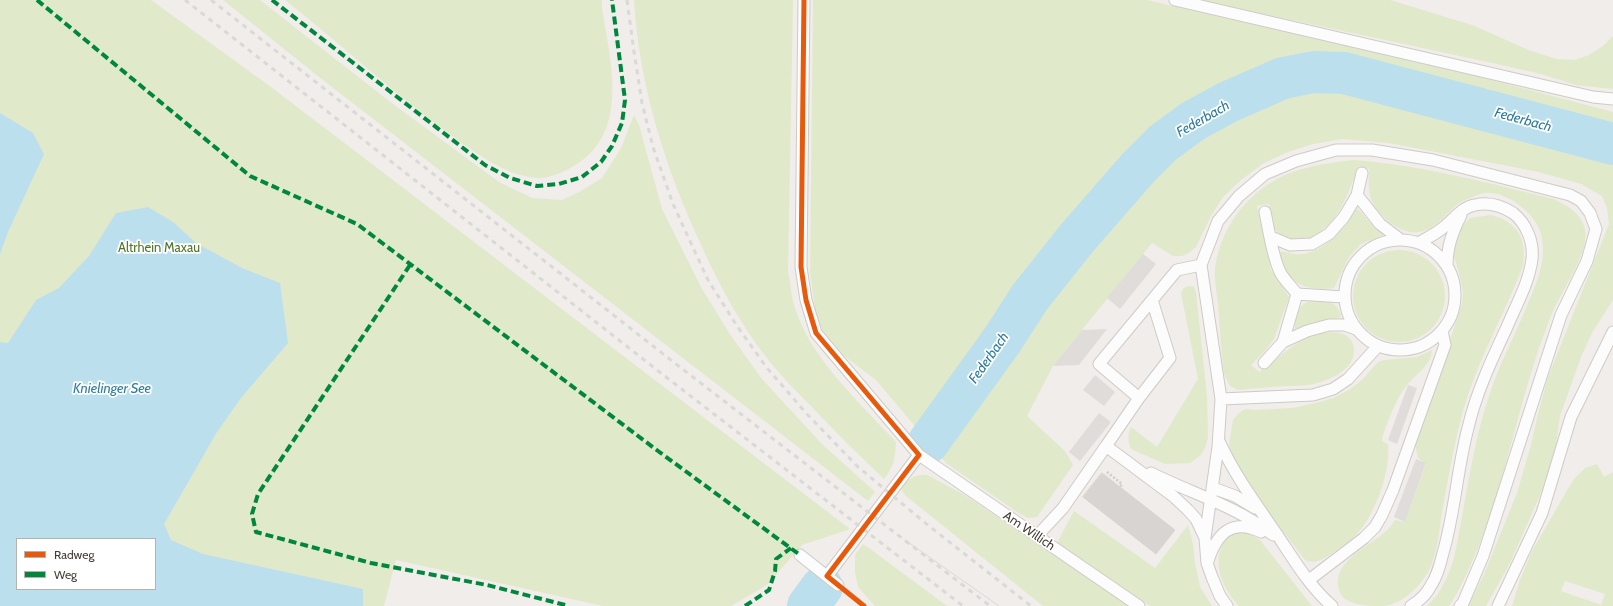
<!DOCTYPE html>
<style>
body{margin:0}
#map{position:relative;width:1613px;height:606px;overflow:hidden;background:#f0edea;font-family:Cabin,sans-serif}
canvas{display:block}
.legend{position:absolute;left:16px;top:538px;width:140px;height:52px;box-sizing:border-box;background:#fff;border:1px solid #b5b2af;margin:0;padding:5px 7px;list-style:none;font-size:12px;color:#463e36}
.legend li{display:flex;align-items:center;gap:8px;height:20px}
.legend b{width:20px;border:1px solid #b5b2af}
</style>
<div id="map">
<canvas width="1613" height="606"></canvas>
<ul class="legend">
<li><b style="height:5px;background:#e8590c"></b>Radweg</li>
<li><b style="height:5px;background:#00873e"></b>Weg</li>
</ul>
</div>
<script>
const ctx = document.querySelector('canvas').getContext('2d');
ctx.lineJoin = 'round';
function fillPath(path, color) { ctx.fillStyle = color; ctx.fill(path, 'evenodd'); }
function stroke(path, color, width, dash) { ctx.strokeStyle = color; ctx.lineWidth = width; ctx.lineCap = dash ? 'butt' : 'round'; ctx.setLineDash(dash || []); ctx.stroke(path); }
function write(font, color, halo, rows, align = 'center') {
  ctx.font = font + ' Cabin,sans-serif'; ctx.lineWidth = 3.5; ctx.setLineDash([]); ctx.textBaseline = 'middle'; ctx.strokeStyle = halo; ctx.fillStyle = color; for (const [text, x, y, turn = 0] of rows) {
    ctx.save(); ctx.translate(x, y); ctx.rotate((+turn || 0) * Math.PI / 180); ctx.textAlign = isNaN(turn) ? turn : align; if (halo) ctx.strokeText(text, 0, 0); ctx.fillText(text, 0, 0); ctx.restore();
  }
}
const green = new Path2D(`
 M0,0H151L271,87L850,529L802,545L767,585L731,606H603L396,560L384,606H0ZM17,539H155V589H17Z
 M223,0H260L389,101L499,182L532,198L562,200L581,191L602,178L621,148L634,115L639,125L662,209L702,289L731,336L762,379L822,444L875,492L868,501L319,77Z
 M285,0H602V8C610,60 630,130 577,164C566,171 550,179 537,178C508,177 474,152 451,135C393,93 341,44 285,0Z
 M634,0H793L788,272C791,284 791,297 795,308C810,358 861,404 896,442C895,457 894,467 884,479C859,455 834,431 811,406C797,392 782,377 770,362C742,327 720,287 702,247C666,170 639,86 634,0Z
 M813,0H1147L1488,79L1613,112V300L1592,333L1581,357L1560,416L1555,452L1540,495L1510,563L1486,606H1468L1485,572L1517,493L1531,445L1538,414L1548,377L1609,224L1607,208L1602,196L1581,184L1539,172L1415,148L1388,143L1342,139L1313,144L1288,152L1264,163L1241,180L1223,197L1211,216L1196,247L1189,253L1182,256H1173L1152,243L1053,366L1027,416L1065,451L1073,465L1037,517L1028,518L1020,514L946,463L876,380L843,355L822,330L815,309L810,273Z
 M1198,0H1390L1472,25L1531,51L1557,59L1575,60L1589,55L1603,46L1613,36V89L1576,85L1541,74L1497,64Z
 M1353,160C1421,165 1488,183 1554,199C1567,206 1582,213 1585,230C1590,253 1559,294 1551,316C1519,394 1508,478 1475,555C1467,573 1460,590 1449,606H1427C1441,594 1448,576 1454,558C1466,502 1472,444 1491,390C1501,360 1517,332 1528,303C1538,280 1547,259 1541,234C1538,222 1528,212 1519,205C1514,200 1507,198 1501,195C1491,192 1484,192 1475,196C1470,198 1465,200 1461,202C1454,206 1449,213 1443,218C1423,237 1408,237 1387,220C1368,204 1368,192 1369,169L1359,166C1352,182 1347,199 1337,214C1326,230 1304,249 1284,236C1282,235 1278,233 1276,231C1271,224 1270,212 1269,204L1257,206L1271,270L1289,297L1274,339L1264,352L1251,365L1259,372C1276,360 1294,342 1314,335C1329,331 1351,329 1354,348C1354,352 1354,357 1352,360C1347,372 1329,380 1317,383C1308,386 1297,386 1287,386C1271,387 1254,388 1238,390L1230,386L1224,374C1221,351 1220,328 1218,305C1217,293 1214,280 1215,268C1222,220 1256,182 1302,169C1319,164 1336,162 1353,160Z
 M1357,208L1374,227L1382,232L1383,235L1361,244L1349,257L1334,288C1306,292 1284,283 1280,252C1286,251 1290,254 1295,254C1315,256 1333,240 1345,226C1349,220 1351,213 1357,208Z
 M1491,215C1518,222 1527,239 1523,266C1503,318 1473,368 1460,423C1452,454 1447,486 1441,518C1439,534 1437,553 1430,568C1422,585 1404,603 1385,606C1373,606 1355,606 1345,599C1341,596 1339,591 1338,586C1335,560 1369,546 1385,532C1389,529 1392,524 1395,520L1405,522L1426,464L1418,458L1415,443L1462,304L1463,291L1459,273L1453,253L1455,237L1461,227L1470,218Z
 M1353 296a46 46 0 1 1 92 0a46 46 0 1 1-92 0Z
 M1188,286H1193L1196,292L1207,396L1208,438L1205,448L1200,456L1190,463L1165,464L1131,449C1128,441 1127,436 1131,427L1157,447L1198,379L1181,293L1184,288Z
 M1310,301C1325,302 1336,298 1341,316L1339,318L1311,323L1295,329C1295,317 1298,304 1310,301Z
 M1432,350C1432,365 1415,375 1407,385C1396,398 1389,419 1383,435L1382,441L1388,444C1391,471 1375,516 1355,536C1350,541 1342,546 1335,551C1325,558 1317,565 1305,560L1243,479L1231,457L1229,445L1233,420L1238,414L1245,409L1255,410L1293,408L1316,403L1333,398L1349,390L1362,380L1378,362L1384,360L1417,357Z
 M1597,464L1604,477L1613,472V606H1512L1520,580L1531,553L1565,494L1574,479L1585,468ZM1565,581L1605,594L1601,605L1561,591Z
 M920,475H927L963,494L1129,606H1043L906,496L900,488C906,481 911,477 920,475Z
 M1074,511L1155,568L1188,525L1193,544L1195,563L1200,587L1212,606H1150L1057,543Z
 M1240,532L1250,534L1260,540L1312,606H1239C1225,591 1212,567 1222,546C1226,537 1230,534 1240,532Z
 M863,544L869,548L947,606H875L858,587L855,572V555Z`);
const parking = new Path2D(`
 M1143,254L1156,264L1120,309L1107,298Z
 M1107,329L1079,365L1053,366L1082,330Z
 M1095,375L1115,392L1104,406L1083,390Z
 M1408,385L1417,388L1397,444L1388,440Z
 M1099,413L1111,422L1080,461L1069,452Z
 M1416,459L1426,463L1405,522L1394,517Z`);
const water = new Path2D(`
 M0,113L33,133L44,154L8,232L0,254Z
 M148,207L173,222L196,243L242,268L280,283L288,343L241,398L217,432L164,524L171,540L203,554L363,589V606H0V342L8,343L36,300L59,288L89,256L116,213ZM17,539H155V589H17Z`);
const river = new Path2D(`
 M928,443L1003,339L1030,297L1077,238L1138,168L1163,143L1193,121L1228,102L1283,78L1314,72L1344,73L1613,144
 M808,606L822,587`);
const building = new Path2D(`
 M1102,473L1175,530L1156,554L1083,497Z`);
const path = new Path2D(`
 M1107,472L1122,484L1120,487`);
const lane = new Path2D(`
 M804,0L801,267L806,300L816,333L919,455L1139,606
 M1175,0L1593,97L1613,99
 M1357,195L1380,224L1401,240
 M1265,212C1269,231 1272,255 1280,272C1284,280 1292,287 1297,294L1344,297
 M1271,237L1290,245L1312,244L1329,234L1344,217L1357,195L1362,173
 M1345 295a55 55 0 1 1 110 0a55 55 0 1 1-110 0Z
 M1447,266C1447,247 1452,233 1461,215
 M1152,300L1170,358L1139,398L1099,364L1177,270L1201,265
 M1283,342L1297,294
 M1264,363L1283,342L1307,331L1329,325H1345L1356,329
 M1221,399L1313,395L1333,389L1348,379L1378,346
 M1219,441C1235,476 1256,504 1278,536C1294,560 1310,587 1332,606
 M1106,446L1139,398
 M1151,473C1193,494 1236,506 1273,535
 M1213,488L1235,496L1255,508
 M1037,536L1063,508L1106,446L1173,496L1188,510L1196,519L1205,538
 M800,555L838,585
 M1208,561C1217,533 1232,518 1261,532
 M827,576L919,455
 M1309,580L1364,538L1375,527L1382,515L1393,490L1445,345L1442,331
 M1227,606L1220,596L1212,577L1207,563L1205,538L1218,447L1221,399L1201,265L1218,221L1239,196L1265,174L1296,161L1336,150H1372L1433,160L1570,195L1581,201L1590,213L1596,229L1587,261L1561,315L1483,556L1463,603L1460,606
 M1411,606C1419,601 1426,595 1430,587C1437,577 1440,565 1443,553C1455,512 1457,469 1468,428C1476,393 1492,359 1507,327C1516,305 1529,283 1532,259C1534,242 1526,223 1513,213C1502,206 1488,202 1475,205C1462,207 1454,219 1444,227C1436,234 1427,238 1418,243
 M1498,606L1542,513L1571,417L1613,332`);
const tram = new Path2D(`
 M905,540L999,606`);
const rail = new Path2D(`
 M185,0L666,377L963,606
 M211,0L676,364L990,606
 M627,0L633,45L642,103L653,147L673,204L708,280L737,326L767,368L806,413L857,466L929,526L1031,606`);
const quiet = new Path2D(`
 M37,0L250,176L357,224L658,451L800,555
 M272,0L485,165L510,178L537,186L559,184L582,177L601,162L612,146L622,123L625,100L612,0
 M410,265L258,494L252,514L256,532L371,563L487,585L569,606
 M745,606L769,590L775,571L776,559L791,548`);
const cycleway = new Path2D(`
 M804,0L801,267L806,300L816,333L919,455L827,576L864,606`);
const parkNames = [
 ["Altrhein Maxau",159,248]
];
const streetNames = [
 ["Am Willich",1029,531,34]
];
const waterNames = [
 ["Federbach",1203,119,-30],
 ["Federbach",1523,120,15],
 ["Federbach",989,358,-55],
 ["Knielinger See",112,389]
];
fillPath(green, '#e1e9cb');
fillPath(parking, '#dfdcda');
fillPath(water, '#bcdfed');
stroke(river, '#bcdfed', 42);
fillPath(building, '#d8d4d1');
stroke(building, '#d8d4d0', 1);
stroke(lane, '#cecbc7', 13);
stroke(path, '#d0cdcb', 2.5, [2, 2]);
stroke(lane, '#fdfcfc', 11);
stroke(tram, '#d9d9d8', 1);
stroke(rail, '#d9d9d8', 3, [5, 5]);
stroke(quiet, '#00873e', 4, [8, 4]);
stroke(cycleway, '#e8590c', 5);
write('13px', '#51762b', '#fff', parkNames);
write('13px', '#463e36', '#fff', streetNames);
write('italic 14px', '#2f7d9e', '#fff', waterNames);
</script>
